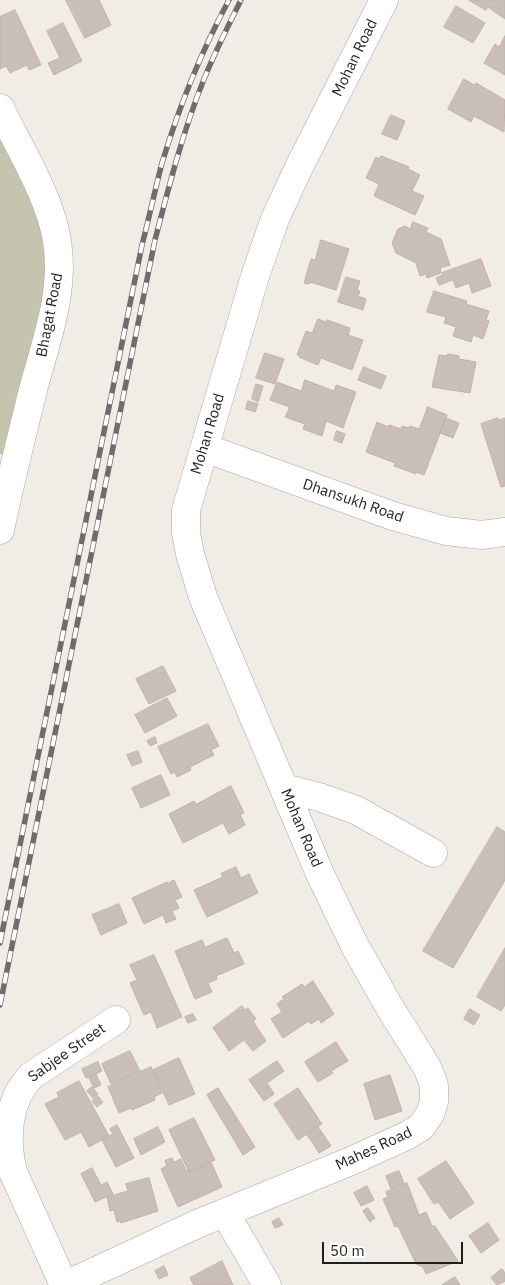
<!DOCTYPE html>
<style>
body{margin:0}
#map{position:relative;width:505px;height:1285px;overflow:hidden;background:#f1ece5;font-family:"IBM Plex Sans",sans-serif}
canvas{display:block}
.scale{position:absolute;left:322px;top:1242px;width:141px;height:22px;box-sizing:border-box;border:2px solid #1f1f1f;border-top:0;padding-left:6px;font-size:15px;line-height:18px;white-space:nowrap;color:#1f1f1f;-webkit-text-stroke:4px #fff;paint-order:stroke}
</style>
<div id="map">
<canvas width="505" height="1285"></canvas>
<div class="scale">50 m</div>
</div>
<script>
const ctx = document.querySelector('canvas').getContext('2d');
ctx.lineJoin = 'round';
function fillPath(path, color) { ctx.fillStyle = color; ctx.fill(path, 'evenodd'); }
function stroke(path, color, width, dash) { ctx.strokeStyle = color; ctx.lineWidth = width; ctx.lineCap = dash ? 'butt' : 'round'; ctx.setLineDash(dash || []); ctx.stroke(path); }
function write(font, color, halo, rows, align = 'center') {
  ctx.font = font + ' "IBM Plex Sans",sans-serif'; ctx.lineWidth = 4; ctx.setLineDash([]); ctx.textBaseline = 'middle'; ctx.strokeStyle = halo; ctx.fillStyle = color; for (const [text, x, y, turn = 0] of rows) {
    ctx.save(); ctx.translate(x, y); ctx.rotate((+turn || 0) * Math.PI / 180); ctx.textAlign = isNaN(turn) ? turn : align; if (halo) ctx.strokeText(text, 0, 0); ctx.fillText(text, 0, 0); ctx.restore();
  }
}
const construction = new Path2D(`
 M0,127L36,202L49,258L50,302L7,455L0,454Z`);
const building = new Path2D(`
 M66,0H99L111,25L85,38Z
 M469,0H505V19L488,7L486,10Z
 M456,6L485,23L473,43L444,27Z
 M15,10L41,65L29,70L27,65L10,73L6,66L0,69V17Z
 M63,23L82,61L54,75L48,63L60,58L47,31Z
 M505,36V75L484,63L495,44L499,47Z
 M464,79L474,85L476,83L505,100L504,132L474,116L471,122L448,109Z
 M391,115L405,121L397,140L382,134Z
 M381,156L409,167L408,169L420,175L412,191L424,196L415,215L374,196L379,184L366,178L376,157L379,159Z
 M413,222L428,228L426,232L441,239L450,265L440,268L441,273L427,278L426,274L420,276L416,263L396,253L392,243L398,229L405,226L410,229Z
 M321,240L349,249L336,290L310,282L309,284L304,283L311,259L315,260Z
 M481,259L491,286L472,293L469,283L456,288L453,280L439,285L436,278L443,275L442,273Z
 M346,277L360,281L357,290L360,291L358,296L366,299L363,310L338,302Z
 M434,291L467,301L466,304L489,311L486,320L489,321L483,339L473,335L471,342L453,336L456,327L444,323L446,317L427,312Z
 M318,319L326,322L327,320L350,328L348,335L363,340L352,370L321,358L318,365L299,357L300,356L297,355L306,331L312,333Z
 M265,353L284,359L275,384L256,378Z
 M448,354L459,356V359L476,362L470,393L432,387L439,355L447,356Z
 M364,367L386,376L381,389L358,380Z
 M305,380L334,391L336,385L356,392L343,428L326,421L322,436L303,429L305,424L285,417L290,407L270,400L277,382L301,391Z
 M256,384L263,386L258,402L252,399Z
 M248,401L258,404L255,412L246,409Z
 M428,407L447,415L424,475L416,472V474L394,466L395,463L366,452L377,422L388,427L389,425L401,429L402,426L409,428L410,426L419,429Z
 M446,418L459,423L453,438L440,433Z
 M498,418L499,420L505,418V486L501,487L481,424Z
 M337,431L345,434L342,443L334,440Z
 M163,666L176,691L149,704L136,679Z
 M167,698L177,716L145,733L135,715Z
 M208,724L219,746L211,750L214,755L190,767L191,770L177,777L175,772L171,774L158,747Z
 M155,737L157,743L150,746L147,741Z
 M138,751L142,762L132,766L127,755Z
 M161,775L170,795L141,808L132,788Z
 M231,786L244,813L240,815L245,825L229,834L223,823L183,843L169,814L194,801L196,804Z
 M497,827L505,832V880L453,968L423,951Z
 M236,867L241,878L249,874L258,893L207,917L194,890L223,877L221,874Z
 M174,880L182,897L175,900L179,908L172,911L176,919L166,923L163,915L144,924L132,898L167,882L168,883Z
 M119,904L127,923L101,935L92,915Z
 M227,938L234,953L238,951L244,964L216,976L217,979L208,983L212,992L195,999L175,951L202,940L205,947Z
 M505,948V1005L501,1011L477,997Z
 M154,955L182,1017L157,1028L151,1012L144,1015L130,983L137,980L130,965Z
 M313,981L334,1014L321,1023L319,1019L311,1024L309,1021L283,1038L271,1019L282,1012L277,1004L284,999L282,997L302,984L304,987Z
 M242,1006L245,1010L248,1008L256,1019L253,1021L266,1041L253,1051L244,1040L229,1051L213,1028Z
 M470,1009L480,1015L474,1025L464,1019Z
 M193,1014L196,1020L188,1023L185,1017Z
 M336,1042L348,1061L331,1071L333,1073L318,1082L305,1062Z
 M130,1051L140,1071L111,1084L102,1064Z
 M179,1058L195,1094L169,1105L153,1070Z
 M277,1061L284,1071L267,1083L274,1094L264,1101L249,1080Z
 M98,1062L102,1071L86,1078L82,1069Z
 M151,1067L162,1093L154,1097L155,1100L132,1110L131,1108L119,1113L108,1087Z
 M96,1074L101,1085L94,1088L89,1078Z
 M390,1075L402,1111L375,1120L364,1084Z
 M79,1081L109,1136L89,1147L81,1132L65,1140L45,1104L59,1097L57,1093Z
 M92,1087L98,1094L93,1098L87,1091Z
 M218,1088L255,1147L243,1155L207,1095Z
 M298,1088L322,1124L298,1140L274,1104Z
 M98,1096L103,1102L97,1107L92,1101Z
 M194,1118L215,1160L189,1172L169,1130Z
 M117,1125L134,1158L116,1167L102,1140L113,1134L110,1129Z
 M158,1127L165,1142L141,1155L134,1139Z
 M318,1127L323,1134L311,1141L307,1135Z
 M323,1134L331,1146L319,1153L312,1142Z
 M172,1158L174,1162L181,1159L186,1171L188,1170L189,1172L211,1162L222,1187L178,1207L161,1169L167,1166L165,1161Z
 M446,1161L474,1203L450,1219L438,1202L434,1204L418,1179Z
 M92,1168L101,1185L107,1182L113,1194L95,1202L81,1174Z
 M399,1171L404,1183L391,1189L386,1176Z
 M149,1178L158,1211L121,1223L120,1221L117,1222L114,1210L110,1211L107,1197L128,1191L126,1184Z
 M407,1183L419,1215L426,1212L432,1226H435L458,1261L426,1274L423,1267L416,1264L398,1226L395,1227L383,1199L388,1197L386,1192Z
 M367,1186L374,1200L361,1206L354,1193Z
 M368,1208L375,1218L370,1222L363,1211Z
 M279,1218L283,1225L275,1228L272,1222Z
 M488,1223L499,1240L481,1253L469,1236Z
 M222,1261L233,1285H194L190,1278Z
 M164,1266L168,1275L159,1279L155,1271Z
 M502,1269L505,1273V1281L497,1285L491,1278Z
 M455,1277L460,1285H442Z`);
const minor = new Path2D(`
 M0,108C19,147 51,199 57,241C65,290 47,339 34,386C22,434 10,482 0,530
 M205,448L393,516L446,531L482,535L505,532
 M284,788L319,797L356,810L433,853
 M225,1213L267,1285
 M64,1285L13,1172C5,1139 7,1101 31,1076L116,1020
 M66,1285L197,1224L351,1161L406,1136L421,1127L430,1114L434,1102V1085L427,1067L390,1008L355,946L320,874L203,597L190,554L186,533V510L256,273L275,219L299,167L384,0`);
const rail = new Path2D(`
 M0,943L142,245C149,218 155,190 162,163C179,107 201,52 229,0
 M0,1005L155,240C169,186 183,131 204,79C215,52 228,26 241,0`);
const streetNames = [
 ["Mohan Road",355,58,-64],
 ["Bhagat Road",50,315,-79],
 ["Mohan Road",208,434,-73],
 ["Dhansukh Road",353,501,19],
 ["Mohan Road",301,828,67],
 ["Sabjee Street",67,1053,-35],
 ["Mahes Road",374,1149,-25]
];
fillPath(construction, '#c6c4af');
fillPath(building, '#c9beb8');
stroke(building, '#c3b1a6', 1);
stroke(minor, '#a6a6a6', 29);
stroke(minor, '#fff', 28);
stroke(rail, '#6d6d6d', 5.5);
stroke(rail, '#fff', 4, [11]);
write('15px', '#1f1f1f', '#fff', streetNames);
</script>
